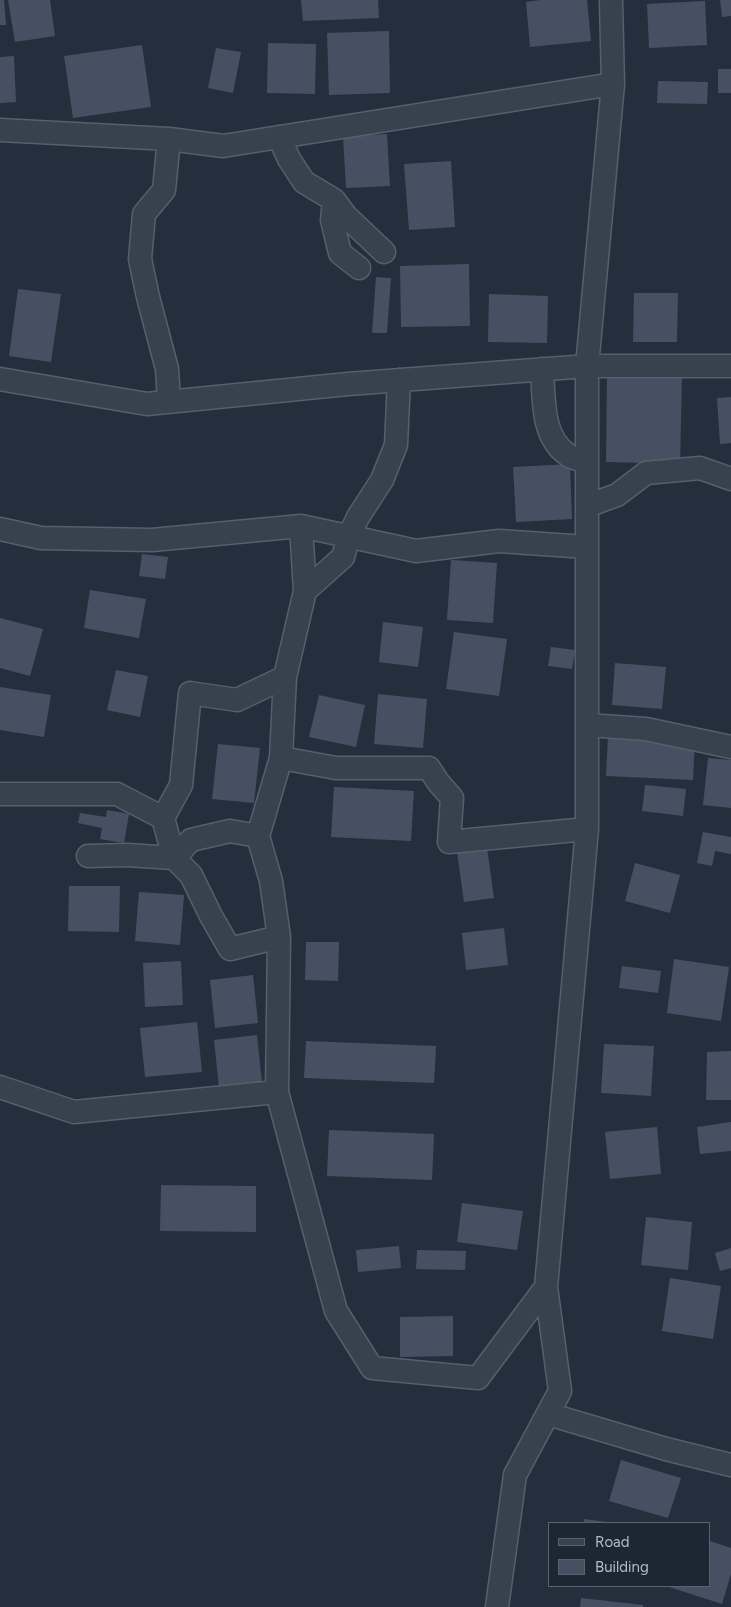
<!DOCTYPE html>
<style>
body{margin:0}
#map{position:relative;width:731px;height:1607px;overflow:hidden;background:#242f3e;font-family:Figtree,sans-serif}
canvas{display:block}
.legend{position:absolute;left:548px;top:1522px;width:162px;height:65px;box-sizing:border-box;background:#1d2633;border:1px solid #59626f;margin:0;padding:6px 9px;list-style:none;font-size:15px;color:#b4bcc9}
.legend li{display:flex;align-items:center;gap:10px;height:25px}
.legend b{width:25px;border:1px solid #59626f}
</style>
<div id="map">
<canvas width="731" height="1607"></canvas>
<ul class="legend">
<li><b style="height:6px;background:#38414e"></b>Road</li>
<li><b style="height:14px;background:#455162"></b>Building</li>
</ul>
</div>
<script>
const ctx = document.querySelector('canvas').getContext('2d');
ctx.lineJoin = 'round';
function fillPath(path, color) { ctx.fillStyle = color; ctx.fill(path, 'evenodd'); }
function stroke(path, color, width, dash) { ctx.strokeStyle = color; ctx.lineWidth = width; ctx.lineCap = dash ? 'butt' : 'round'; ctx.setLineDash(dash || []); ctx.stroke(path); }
const building = new Path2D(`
 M0,0H4L6,25H0Z
 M8,0H50L55,36L15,42Z
 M301,0H378L379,18L303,21Z
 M540,0H587L591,41L530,47L526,2Z
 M720,0H731V16L722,17Z
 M705,1L707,45L649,48L647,4Z
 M389,31L390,93L329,95L327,33Z
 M268,43L316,44L315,94L267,93Z
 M142,45L151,107L73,118L64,56Z
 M216,48L241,52L233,93L208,88Z
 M14,56L16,102L0,103V57Z
 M718,69H731V93H718Z
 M658,81L708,82L707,104L657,103Z
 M387,134L390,186L346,188L343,136Z
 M451,161L455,227L409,230L404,164Z
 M469,264L470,326L401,327L400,266Z
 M376,277L391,278L387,333H372Z
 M18,289L61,294L51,362L9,356Z
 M634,293H678L677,342H633Z
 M489,294L548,296L547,343L488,342Z
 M607,374L682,376L680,464L606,462Z
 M731,397V443L720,444L717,398Z
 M570,464L572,519L516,522L513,467Z
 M142,554L168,557L165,579L139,576Z
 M451,560L497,563L493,623L447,620Z
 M90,590L146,599L139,638L84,628Z
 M0,618L43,629L30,676L0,668Z
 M383,622L423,627L418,667L379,662Z
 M454,632L507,639L499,696L446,689Z
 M551,647L575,650L572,669L548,666Z
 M615,663L666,667L662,709L612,705Z
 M116,670L148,676L140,717L107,710Z
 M0,687L51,695L44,737L0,730Z
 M378,694L427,699L423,748L374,744Z
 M319,695L365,705L356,747L309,737Z
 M608,736L695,740L693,780L606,776Z
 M218,744L260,748L254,803L212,799Z
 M708,758L731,760V808L703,805Z
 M645,785L686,789L683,816L642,811Z
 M334,787L414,791L411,841L331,837Z
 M107,810L129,814L124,843L100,839L102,828L78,823L80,813L106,817Z
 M703,832L731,837V854L715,851L712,866L697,863Z
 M487,848L494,898L464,902L457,852Z
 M635,863L680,875L670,913L625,901Z
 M69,886H120L119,932L68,931Z
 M139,892L184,895L180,945L135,941Z
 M504,928L508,965L466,970L462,933Z
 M306,942H339L338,981L305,980Z
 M674,959L729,967L721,1021L667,1013Z
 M181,961L183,1005L145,1007L143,963Z
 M622,966L661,971L658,993L619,988Z
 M253,975L258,1023L215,1028L210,980Z
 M197,1022L202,1072L145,1077L140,1028Z
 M257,1035L262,1083L219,1088L214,1040Z
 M306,1041L436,1046L434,1083L304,1078Z
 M604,1044L654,1046L651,1096L601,1093Z
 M731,1051V1100H706L707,1052Z
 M731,1122V1151L700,1154L697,1127Z
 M657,1127L661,1174L610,1179L605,1132Z
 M329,1130L434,1134L432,1180L327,1176Z
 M161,1185L256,1186V1232L160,1231Z
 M462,1203L523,1211L517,1250L457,1242Z
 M646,1217L692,1222L688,1270L641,1265Z
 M399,1246L401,1268L358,1272L356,1250Z
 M731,1248V1268L720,1271L715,1253Z
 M417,1250L466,1251L465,1270L416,1269Z
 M670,1278L721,1286L713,1339L662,1331Z
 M453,1316V1356L400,1357V1317Z
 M621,1460L681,1478L668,1518L609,1501Z
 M584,1519L607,1522V1523H584Z
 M710,1541L731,1548V1574L722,1604L666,1586H710Z
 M581,1598L643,1605V1607H580Z`);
const street = new Path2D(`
 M611,0L613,84L587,366H731
 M0,130L169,139L223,146L613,84
 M279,137L289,159L304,182L334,200L332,220L340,253L359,268
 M169,139L164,190L144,214L140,259L148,297L167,369L169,401
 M334,200L346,216L384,252
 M542,369C544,398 541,437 568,455C573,459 581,460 587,462
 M0,379L147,404L348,384L587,366V829L546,1287L478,1378L372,1368L336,1311L277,1092
 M399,380L396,445L382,480L358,517L349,536L343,557L305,591L285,677L281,758L336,768H429L438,782L452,798L449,842L587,829
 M587,506L617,495L646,473L700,468L731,479
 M301,526L305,591
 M0,529L41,538L152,540L301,526L416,551L499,541L586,547
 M587,725L646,729L731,747
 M0,794H117L163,818L174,858L127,855L88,856
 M163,818L181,785L190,693L237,700L285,677
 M258,836L281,758
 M0,1087L74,1112L277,1092L279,937L271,881L258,836L230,831L191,840L174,858L191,875L211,916L230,949L279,937
 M548,1414L666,1449L731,1465
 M497,1607L515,1475L560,1391L546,1287`);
fillPath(building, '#455162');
stroke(street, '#565f6c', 25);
stroke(street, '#38414e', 22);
</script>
